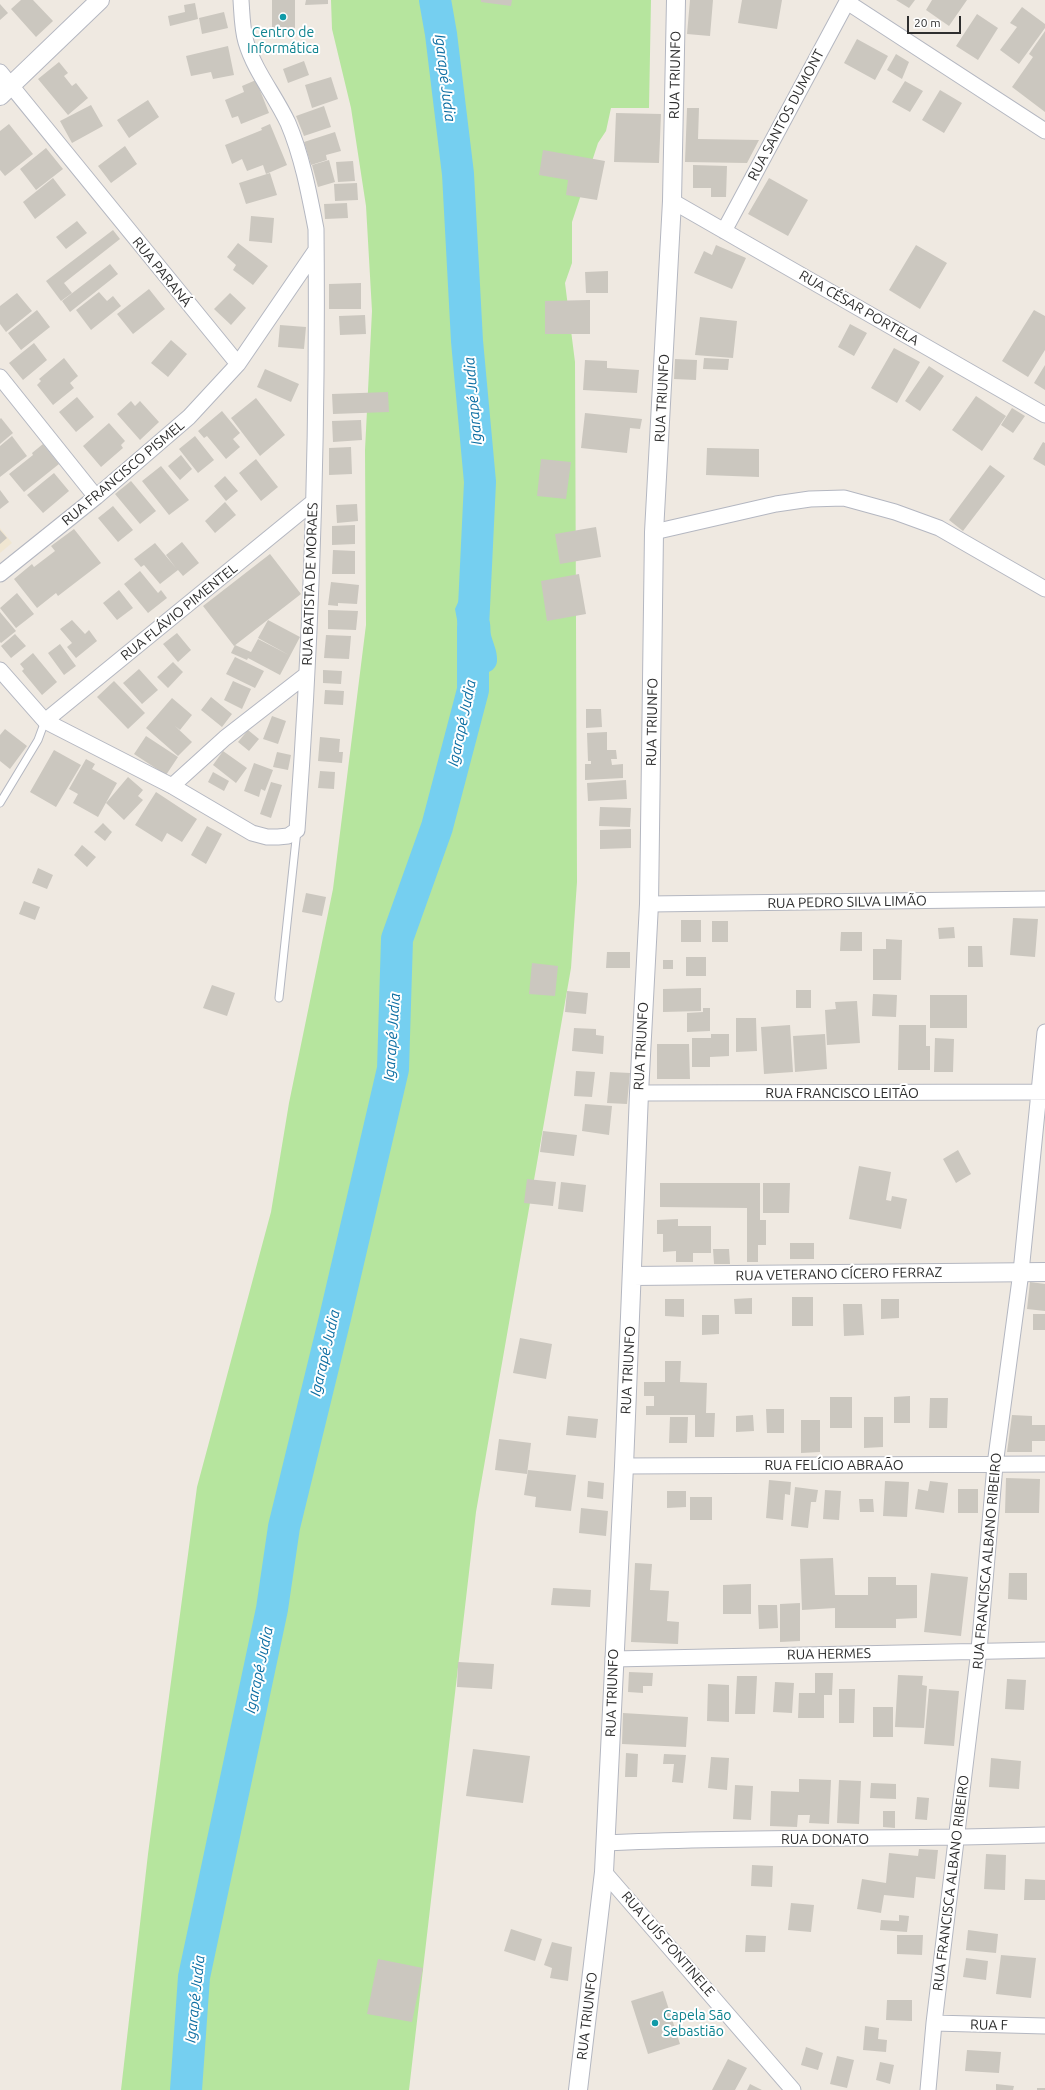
<!DOCTYPE html>
<meta charset="utf-8">
<style>
body{margin:0}
#map{position:relative;width:1045px;height:2090px;overflow:hidden;background:#efe9e1;font-family:Ubuntu,sans-serif}
canvas{display:block}
.scale{position:absolute;left:907px;top:16px;width:54px;height:18px;box-sizing:border-box;border:2px solid #2e2e2e;border-top:0;padding-left:5px;font-size:12px;line-height:14px;white-space:nowrap;color:#2e2e2e;-webkit-text-stroke:3px #fff;paint-order:stroke}
</style>
<div id="map">
<canvas width="1045" height="2090"></canvas>
<div class="scale">20 m</div>
</div>
<script>
const ctx = document.querySelector('canvas').getContext('2d');
ctx.lineJoin = 'round';
function fillPath(path, color) { ctx.fillStyle = color; ctx.fill(path, 'evenodd'); }
function stroke(path, color, width, dash) { ctx.strokeStyle = color; ctx.lineWidth = width; ctx.lineCap = dash ? 'butt' : 'round'; ctx.setLineDash(dash || []); ctx.stroke(path); }
function write(font, color, halo, rows, align = 'center') {
  ctx.font = font + ' Ubuntu,sans-serif'; ctx.lineWidth = 4; ctx.setLineDash([]); ctx.textBaseline = 'middle'; ctx.strokeStyle = halo; ctx.fillStyle = color; for (const [text, x, y, turn = 0] of rows) {
    ctx.save(); ctx.translate(x, y); ctx.rotate((+turn || 0) * Math.PI / 180); ctx.textAlign = isNaN(turn) ? turn : align; if (halo) ctx.strokeText(text, 0, 0); ctx.fillText(text, 0, 0); ctx.restore();
  }
}
const education = new Path2D(`
 M0,528L12,543L0,553Z`);
const green = new Path2D(`
 M331,0H651L649,108H611L606,131L598,143L572,222V263L565,283L575,362L577,882L571,968L476,1512L409,2090H121L148,1854L197,1487L271,1212L289,1103L333,889L366,625L365,450L372,311L366,206L351,108L332,29Z`);
const water = new Path2D(`
 M475,554H481C489,567 475,575 477,591C479,602 485,610 489,620C491,624 490,630 491,635C493,643 497,650 497,659C498,675 475,677 463,675L460,669L462,646L455,609L469,578L468,560Z`);
const river = new Path2D(`
 M186,2090L194,1977L272,1609L284,1527L335,1318L393,1069L397,939L437,827L473,690V628L480,482L467,341L458,174L441,34L435,0`);
const building = new Path2D(`
 M21,0H33L53,21L36,37L11,9Z
 M272,0H295V29H272Z
 M306,0H328V4L305,5Z
 M481,0H512L511,6L481,2Z
 M690,0H713L710,36L687,34Z
 M742,0H782L777,29L738,23Z
 M896,0H915L909,8Z
 M932,0H967L949,26L926,10Z
 M195,3L198,19L170,26L168,16L185,12L184,5Z
 M0,4L8,13L0,20Z
 M1022,7L1045,24V28L1019,64L1000,50L1017,27L1010,23Z
 M224,12L228,28L202,34L199,18Z
 M977,14L998,28L978,60L956,46Z
 M1045,31V112L1012,87L1033,57L1029,54Z
 M857,39L888,56L875,80L844,63Z
 M228,46L234,75L213,79L211,72L191,76L186,56Z
 M896,54L909,62L902,79L887,70Z
 M304,61L309,75L288,83L283,69Z
 M59,62L68,73L64,76L72,86L76,83L88,98L68,115L38,79Z
 M331,77L338,99L312,108L305,85Z
 M256,80L269,113L241,124L238,116L232,118L225,100L244,92L242,86Z
 M905,81L923,91L910,112L892,102Z
 M940,90L962,103L944,133L922,120Z
 M148,100L159,117L129,138L117,120Z
 M91,105L103,126L72,143L60,121Z
 M324,106L331,127L304,136L296,116Z
 M687,108H699L698,139L759,140L747,163L685,162Z
 M616,113L661,114L659,163L614,162Z
 M9,124L33,154L5,176L0,170V131Z
 M270,124L287,165L266,174L263,165L247,171L242,159L232,164L225,145L262,130L261,128Z
 M335,132L341,151L326,155L327,160L311,165L304,142Z
 M125,146L137,164L111,183L98,166Z
 M46,148L63,169L36,190L20,169Z
 M543,150L605,161L597,200L566,195L568,180L539,175Z
 M329,160L335,182L318,187L312,165Z
 M353,161L355,181L338,182L336,162Z
 M693,165L727,166L726,197H711V188H693Z
 M270,173L277,195L246,204L239,183Z
 M53,178L66,195L35,219L23,202Z
 M769,178L808,200L788,236L748,214Z
 M357,183L358,200L335,201L334,184Z
 M347,203L348,218L325,219L324,204Z
 M251,216L274,218L272,243L249,241Z
 M77,221L87,233L66,249L56,237Z
 M113,230L120,239L64,283L72,293L61,301L46,281Z
 M238,243L268,266L253,285L233,270L236,265L227,257Z
 M716,245L746,258L732,289L694,273L704,251L712,255Z
 M916,245L947,263L920,309L889,290Z
 M110,264L118,274L70,312L62,301Z
 M608,271V293H586L585,272Z
 M361,283V309H329V284Z
 M149,289L165,309L133,334L117,314Z
 M99,292L107,301L113,296L121,306L91,330L76,310Z
 M17,293L32,311L6,332L0,324V306Z
 M230,293L246,308L231,325L214,309Z
 M590,300V334H545V301Z
 M37,310L50,327L21,350L8,333Z
 M1034,310L1045,316V350L1028,377L1002,361Z
 M365,315L366,334L340,335L339,316Z
 M700,317L737,321L733,358L695,355Z
 M850,324L867,333L854,356L838,347Z
 M280,325L306,327L304,349L278,347Z
 M171,340L187,354L168,377L151,363Z
 M34,343L47,360L23,380L9,363Z
 M894,348L920,362L897,403L871,388Z
 M64,358L78,376L70,383L74,388L53,405L37,385L41,381L39,379Z
 M704,358L729,359L728,370L703,369Z
 M675,359L697,360L696,380L674,379Z
 M585,360L607,361V368L639,370L637,393L583,390Z
 M1045,365V390L1034,383Z
 M929,366L944,376L920,411L905,401Z
 M265,369L299,384L291,402L257,387Z
 M388,392L389,412L333,414L332,394Z
 M976,396L1006,416L982,451L952,430Z
 M77,397L94,417L76,432L59,412Z
 M256,398L285,435L260,456L231,418Z
 M131,401L135,406L140,401L159,422L140,440L117,414Z
 M1012,408L1025,416L1013,433L1001,425Z
 M222,411L240,433L233,439L240,447L226,459L207,436L204,438L198,431Z
 M585,413L642,419L640,429L630,428L627,453L581,448Z
 M1,418L13,433L0,444V419Z
 M361,420L362,440L333,442L332,421Z
 M109,423L125,441L121,445L123,448L101,467L83,446Z
 M12,436L27,456L0,477V446Z
 M195,436L214,460L198,473L179,449Z
 M1043,442L1045,443V466L1033,459Z
 M43,444L59,464L24,492L9,474L33,455L32,453Z
 M351,447L352,474L329,475V448Z
 M707,448L759,449V477L706,475Z
 M181,455L192,469L180,480L168,466Z
 M256,459L278,487L261,501L239,473Z
 M541,459L571,462L566,499L537,496Z
 M990,465L1005,476L963,531L949,520Z
 M161,466L189,500L169,515L142,481Z
 M54,473L69,491L43,513L27,495Z
 M225,476L238,491L226,501L214,486Z
 M131,481L156,511L140,524L115,494Z
 M0,490L9,502L0,509Z
 M225,502L236,515L215,533L205,521Z
 M357,504L358,521L337,523L336,505Z
 M113,506L133,530L118,542L98,518Z
 M355,525V544L332,545V526Z
 M596,527L601,557L560,564L555,534Z
 M74,529L101,563L58,596L56,593L37,608L14,579L32,564L34,567L55,551L51,546Z
 M0,530L7,538L0,544Z
 M182,542L199,563L183,576L178,570L160,584L144,565L141,567L134,559L155,543L176,568L166,555Z
 M333,550L355,551V574H332Z
 M270,554L301,594L234,646L203,606Z
 M140,571L158,593L161,590L167,598L148,613L124,584Z
 M579,574L586,614L547,621L541,581Z
 M331,582L359,585L357,604L338,603V606L328,605Z
 M119,590L133,608L117,620L103,603Z
 M17,593L34,614L16,628L0,608Z
 M328,610L358,611L356,630L328,629Z
 M0,612L16,631L1,643L0,642Z
 M72,620L85,634L89,630L97,641L76,658L67,647L72,643L60,629Z
 M268,620L300,637L280,675L248,658L247,660L231,653L235,645L251,652L258,639L289,655L258,638Z
 M177,633L191,650L178,662L163,644Z
 M15,634L26,646L11,658L1,646Z
 M326,635L351,636L349,659L324,658Z
 M60,644L76,666L64,675L48,653Z
 M33,653L57,682L42,695L22,671L24,669L20,664Z
 M235,657L264,671L255,688L226,674Z
 M173,662L183,672L168,688L157,677Z
 M139,669L158,690L142,704L123,683Z
 M323,670L342,671L341,684L323,683Z
 M114,681L145,713L128,729L97,697Z
 M233,681L251,689L242,709L224,700Z
 M325,690L344,691L343,705L324,704Z
 M211,697L232,714L222,727L201,710Z
 M172,698L192,715L180,730L175,726L192,742L178,756L146,728Z
 M586,709H601L602,727L586,728Z
 M272,716L286,721L278,744L263,739Z
 M5,729L27,746L10,769L0,761V735Z
 M248,730L259,739L249,751L238,742Z
 M607,732V750H616L617,759H611L612,765L623,764V778L585,780V764H591V761H588L587,733Z
 M146,736L178,757L166,775L134,754Z
 M320,737L340,739L339,752H343L342,763L318,761Z
 M54,750L81,765L56,807L30,792Z
 M223,751L247,768L236,783L213,765Z
 M277,752L291,755L288,770L273,767Z
 M86,759L95,764L92,769L117,783L98,817L73,803L78,794L69,789Z
 M254,763L273,770L265,791L261,789L259,797L244,791Z
 M320,771L335,772L334,789L318,788Z
 M213,772L229,781L224,791L208,782Z
 M128,777L143,790L138,796L143,800L124,820L106,803Z
 M626,780L627,799L588,801L587,783Z
 M271,782L282,785L271,818L260,814Z
 M156,792L197,819L182,842L167,833L162,842L135,825Z
 M600,807L631,808L630,827L599,826Z
 M103,823L112,832L105,841L94,832Z
 M207,826L222,834L206,864L191,855Z
 M631,829V848L600,849V830Z
 M82,845L96,857L87,867L74,855Z
 M38,868L53,875L47,889L32,883Z
 M306,893L326,897L322,916L302,912Z
 M24,901L40,907L35,920L19,914Z
 M1013,918L1038,919L1035,957L1010,955Z
 M681,920H701V942H681Z
 M712,921H728V942H712Z
 M954,927L955,938L939,939L938,928Z
 M841,932H862V951H840Z
 M886,939L902,940L901,980H873V949H886Z
 M968,946H982L983,967H968Z
 M607,952H630V968H606Z
 M686,957H706V976H686Z
 M663,960H673V969H663Z
 M532,963L558,966L555,996L529,994Z
 M212,985L235,993L227,1016L203,1008Z
 M701,988V1011L663,1012V989Z
 M796,990H811V1008H796Z
 M567,991L588,993L586,1014L565,1012Z
 M873,994L897,995L896,1017L872,1016Z
 M930,995H967V1028H930Z
 M857,1001L860,1043L827,1045L825,1010L836,1009L835,1002Z
 M703,1008H710V1031L687,1032V1013L703,1012Z
 M736,1018H756L757,1051L736,1052Z
 M790,1025L793,1072L764,1074L761,1027Z
 M899,1025H926V1046H930V1070H898Z
 M574,1028L596,1029V1035L604,1036L603,1054L572,1051Z
 M711,1034H729V1056L710,1057V1067H692V1038H711Z
 M825,1034L827,1069L795,1072L793,1036Z
 M935,1038L954,1039L953,1072H934Z
 M657,1044H689L690,1079H657Z
 M576,1071L595,1072L592,1097L574,1096Z
 M610,1072L630,1073L627,1104L607,1103Z
 M585,1104L612,1106L609,1135L582,1131Z
 M543,1131L577,1135L574,1156L540,1152Z
 M958,1150L971,1174L956,1183L943,1159Z
 M859,1166L891,1172L886,1200L891,1201L892,1196L907,1199L901,1229L849,1219Z
 M527,1179L556,1182L553,1206L524,1203Z
 M561,1182L586,1185L583,1212L558,1209Z
 M660,1183H760V1220H766V1245H758V1262H747V1208L660,1207Z
 M763,1183H790L789,1213H763Z
 M678,1219V1226H711V1253H693V1262H676V1251L663,1252V1234H657V1220Z
 M790,1243H814V1259H790Z
 M713,1249H729L730,1264H714Z
 M1030,1282L1045,1284V1311L1027,1309Z
 M792,1297H813V1326H792Z
 M752,1298V1314H735L734,1299Z
 M665,1299H684V1317L665,1316Z
 M881,1299H899V1318L881,1319Z
 M843,1304H862L864,1335L844,1336Z
 M1033,1314H1045V1330H1033Z
 M702,1315H719V1334L702,1335Z
 M520,1338L552,1344L546,1379L513,1373Z
 M665,1361H681L680,1382L707,1383L706,1413H715L714,1437H695V1415H646V1406H654V1396H644V1382H665Z
 M910,1396V1423H894V1397Z
 M830,1397H852V1428H830Z
 M930,1398H948L947,1428H929Z
 M766,1409H784V1433H767Z
 M753,1415L754,1431L736,1432V1416Z
 M1012,1415L1032,1416V1425H1045V1441H1032V1452H1007Z
 M568,1416L598,1419L596,1438L566,1435Z
 M670,1417H688L687,1443H669Z
 M864,1417H883V1447L864,1448Z
 M801,1420H820V1452L801,1453Z
 M499,1439L531,1443L527,1474L495,1470Z
 M528,1470L576,1475L571,1511L535,1507L536,1497L524,1495Z
 M1006,1478L1040,1479L1039,1513H1005Z
 M769,1480L791,1482L790,1495L785,1494L783,1520L766,1518Z
 M588,1481L604,1483L603,1499L587,1497Z
 M885,1481L909,1482L907,1517L883,1516Z
 M930,1481L948,1483L944,1513L915,1509L918,1489L928,1491Z
 M795,1487L818,1490L816,1502H811L808,1528L791,1526Z
 M958,1489H978V1513H958Z
 M825,1490L841,1491L839,1520L823,1519Z
 M667,1491H686V1507L667,1508Z
 M690,1497H712V1520H690Z
 M859,1499H873L874,1512H860Z
 M581,1508L608,1511L606,1536L579,1533Z
 M833,1558L835,1595H868V1577H896V1585H917V1618L896,1619V1628H835V1608L802,1610L800,1559Z
 M635,1563L652,1564L650,1590L669,1591L667,1621L679,1622L678,1644L631,1642Z
 M931,1573L968,1577L961,1636L924,1632Z
 M1009,1573H1027V1600L1008,1599Z
 M751,1584V1614H723V1585Z
 M553,1588L591,1590L590,1607L551,1605Z
 M800,1603V1641L780,1642V1604Z
 M758,1605H777L778,1628L759,1629Z
 M458,1662L494,1664L492,1689L457,1687Z
 M629,1672L653,1673L652,1686H643V1693L628,1692Z
 M815,1673H833L832,1695H824V1718H798L799,1693H815Z
 M898,1675L923,1676L922,1685L927,1686L924,1728L895,1727Z
 M737,1676H757L755,1714H735Z
 M1007,1679L1026,1680L1024,1710L1005,1709Z
 M775,1682L794,1683L792,1713L773,1712Z
 M708,1684L729,1685V1722L707,1721Z
 M839,1689H855L854,1723H839Z
 M929,1689L959,1691L954,1746L924,1744Z
 M873,1707H893V1737H873Z
 M623,1713L688,1717L686,1747L622,1744Z
 M473,1749L530,1756L523,1803L466,1796Z
 M626,1753L638,1754L637,1777H625Z
 M664,1754L686,1755L683,1783L672,1782L674,1764H663Z
 M711,1757L729,1758L727,1790L708,1788Z
 M991,1758L1021,1761L1019,1789L989,1787Z
 M799,1779L831,1780L829,1824L809,1823L810,1815H798L797,1827L770,1826L771,1791L799,1792Z
 M839,1780L861,1781L859,1824L837,1823Z
 M871,1783L896,1784V1799L870,1798Z
 M735,1785L753,1786L751,1820L733,1819Z
 M917,1797L929,1798L927,1820L915,1819Z
 M883,1811H895V1828L883,1827Z
 M919,1849L938,1850L935,1879L916,1877L914,1898L884,1895L881,1913L857,1909L862,1879L886,1883L889,1853L918,1856Z
 M986,1854L1006,1855L1005,1890L984,1889Z
 M752,1865L773,1866L772,1887L751,1886Z
 M1025,1879L1045,1880V1900H1024Z
 M791,1903L814,1905L811,1932L788,1930Z
 M899,1915L909,1916L907,1932L880,1930L881,1920L899,1921Z
 M511,1929L542,1939L535,1961L504,1951Z
 M968,1930L998,1934L996,1953L966,1950Z
 M746,1935L766,1936L765,1952H745Z
 M897,1935H923L922,1955L897,1954Z
 M552,1942L572,1947L568,1981L550,1978L552,1968L544,1965Z
 M1001,1955L1036,1958L1031,1998L996,1994Z
 M966,1958L988,1961L986,1980L963,1977Z
 M378,1959L423,1968L412,2022L367,2014Z
 M663,1991L680,2044L648,2054L631,2001Z
 M887,2000H912V2021L886,2020Z
 M865,2026L879,2028L878,2039L887,2040L886,2052L863,2050Z
 M806,2047L823,2053L818,2070L801,2065Z
 M967,2050L1001,2052L999,2073L965,2071Z
 M837,2056L854,2060L847,2088L830,2084Z
 M728,2059L747,2068L735,2090H712Z
 M880,2062L894,2065L890,2084L876,2080Z
 M750,2084L762,2090H747Z
 M996,2084L1014,2086L1013,2090H996Z
 M1037,2088H1045V2090H1037Z`);
const service = new Path2D(`
 M0,803L38,740L45,721
 M279,998L297,830`);
const minor = new Path2D(`
 M847,2L1045,131
 M0,72L238,364
 M672,201L1045,415
 M724,231L848,0
 M0,377L96,497
 M654,532L776,504L810,499L844,498L895,512L939,528L1045,589
 M0,574L96,497L189,417L238,364L316,250
 M0,670L45,721L172,786L252,833L267,837H278L288,836L297,830C312,630 318,429 316,229C309,193 302,156 288,123C275,95 255,72 246,42C242,29 242,14 241,0
 M45,721L313,502
 M172,786L225,738L306,675
 M649,904L1045,899
 M639,1093L1045,1092
 M624,1466L1045,1464
 M613,1659L1045,1650
 M606,1843C752,1836 899,1840 1045,1835
 M604,1872L793,2090
 M934,2023L1045,2026
 M928,2090L934,2023L979,1650L995,1465L1021,1272L1045,1032`);
const tertiary = new Path2D(`
 M0,96L100,0
 M632,1276L1045,1272
 M578,2090L604,1872L624,1466L639,1093L649,904L654,532L672,201L676,0`);
const markers = [
 [283,17,4,"#0f9aa8"],
 [655,2023,4,"#0f9aa8"]
];
const cultureNames = [
 ["Centro de",283,32],
 ["Informática",283,48],
 ["Capela São",663,2015,"left"],
 ["Sebastião",663,2031,"left"]
];
const streetNames = [
 ["RUA TRIUNFO",675,75,-89],
 ["RUA SANTOS DUMONT",786,115,-62],
 ["RUA PARANÁ",162,272,51],
 ["RUA CÉSAR PORTELA",859,308,30],
 ["RUA TRIUNFO",662,398,-87],
 ["RUA FRANCISCO PISMEL",123,473,-40],
 ["RUA BATISTA DE MORAES",310,584,-88],
 ["RUA FLÁVIO PIMENTEL",179,612,-39],
 ["RUA TRIUNFO",652,722,-89],
 ["RUA PEDRO SILVA LIMÃO",847,902,-1],
 ["RUA TRIUNFO",641,1046,-87],
 ["RUA FRANCISCO LEITÃO",842,1093],
 ["RUA VETERANO CÍCERO FERRAZ",839,1274,-1],
 ["RUA TRIUNFO",628,1370,-87],
 ["RUA FELÍCIO ABRAÃO",834,1465],
 ["RUA FRANCISCA ALBANO RIBEIRO",987,1561,-85],
 ["RUA HERMES",829,1654,-1],
 ["RUA TRIUNFO",612,1693,-88],
 ["RUA DONATO",825,1839],
 ["RUA FRANCISCA ALBANO RIBEIRO",951,1883,-83],
 ["RUA LUÍS FONTINELE",668,1944,49],
 ["RUA TRIUNFO",587,2016,-83],
 ["RUA F",989,2025,1]
];
const waterNames = [
 ["Igarapé Judia",445,78,83],
 ["Igarapé Judia",473,401,-95],
 ["Igarapé Judia",462,723,-78],
 ["Igarapé Judia",392,1037,-86],
 ["Igarapé Judia",325,1353,-77],
 ["Igarapé Judia",259,1670,-78],
 ["Igarapé Judia",195,1999,-84]
];
fillPath(education, '#f0e6d1');
fillPath(green, '#b6e59e');
fillPath(water, '#75cff0');
stroke(river, '#75cff0', 32);
fillPath(building, '#cbc7bf');
stroke(service, '#b4b7c1', 9);
stroke(minor, '#b4b7c1', 17);
stroke(tertiary, '#b4b7c1', 20);
stroke(service, '#fff', 7);
stroke(minor, '#fff', 15);
stroke(tertiary, '#fff', 18);
for (const [x, y, r, color] of markers) { const dot = new Path2D(); dot.arc(x, y, r, 0, 2 * Math.PI); ctx.fillStyle = color; ctx.fill(dot); stroke(dot, '#fff', 1.5); }
write('14px', '#0d838f', '#fff', cultureNames);
write('14px', '#2e2e2e', '#fff', streetNames);
write('italic 15px', '#0d6fa3', '#fff', waterNames);
</script>
